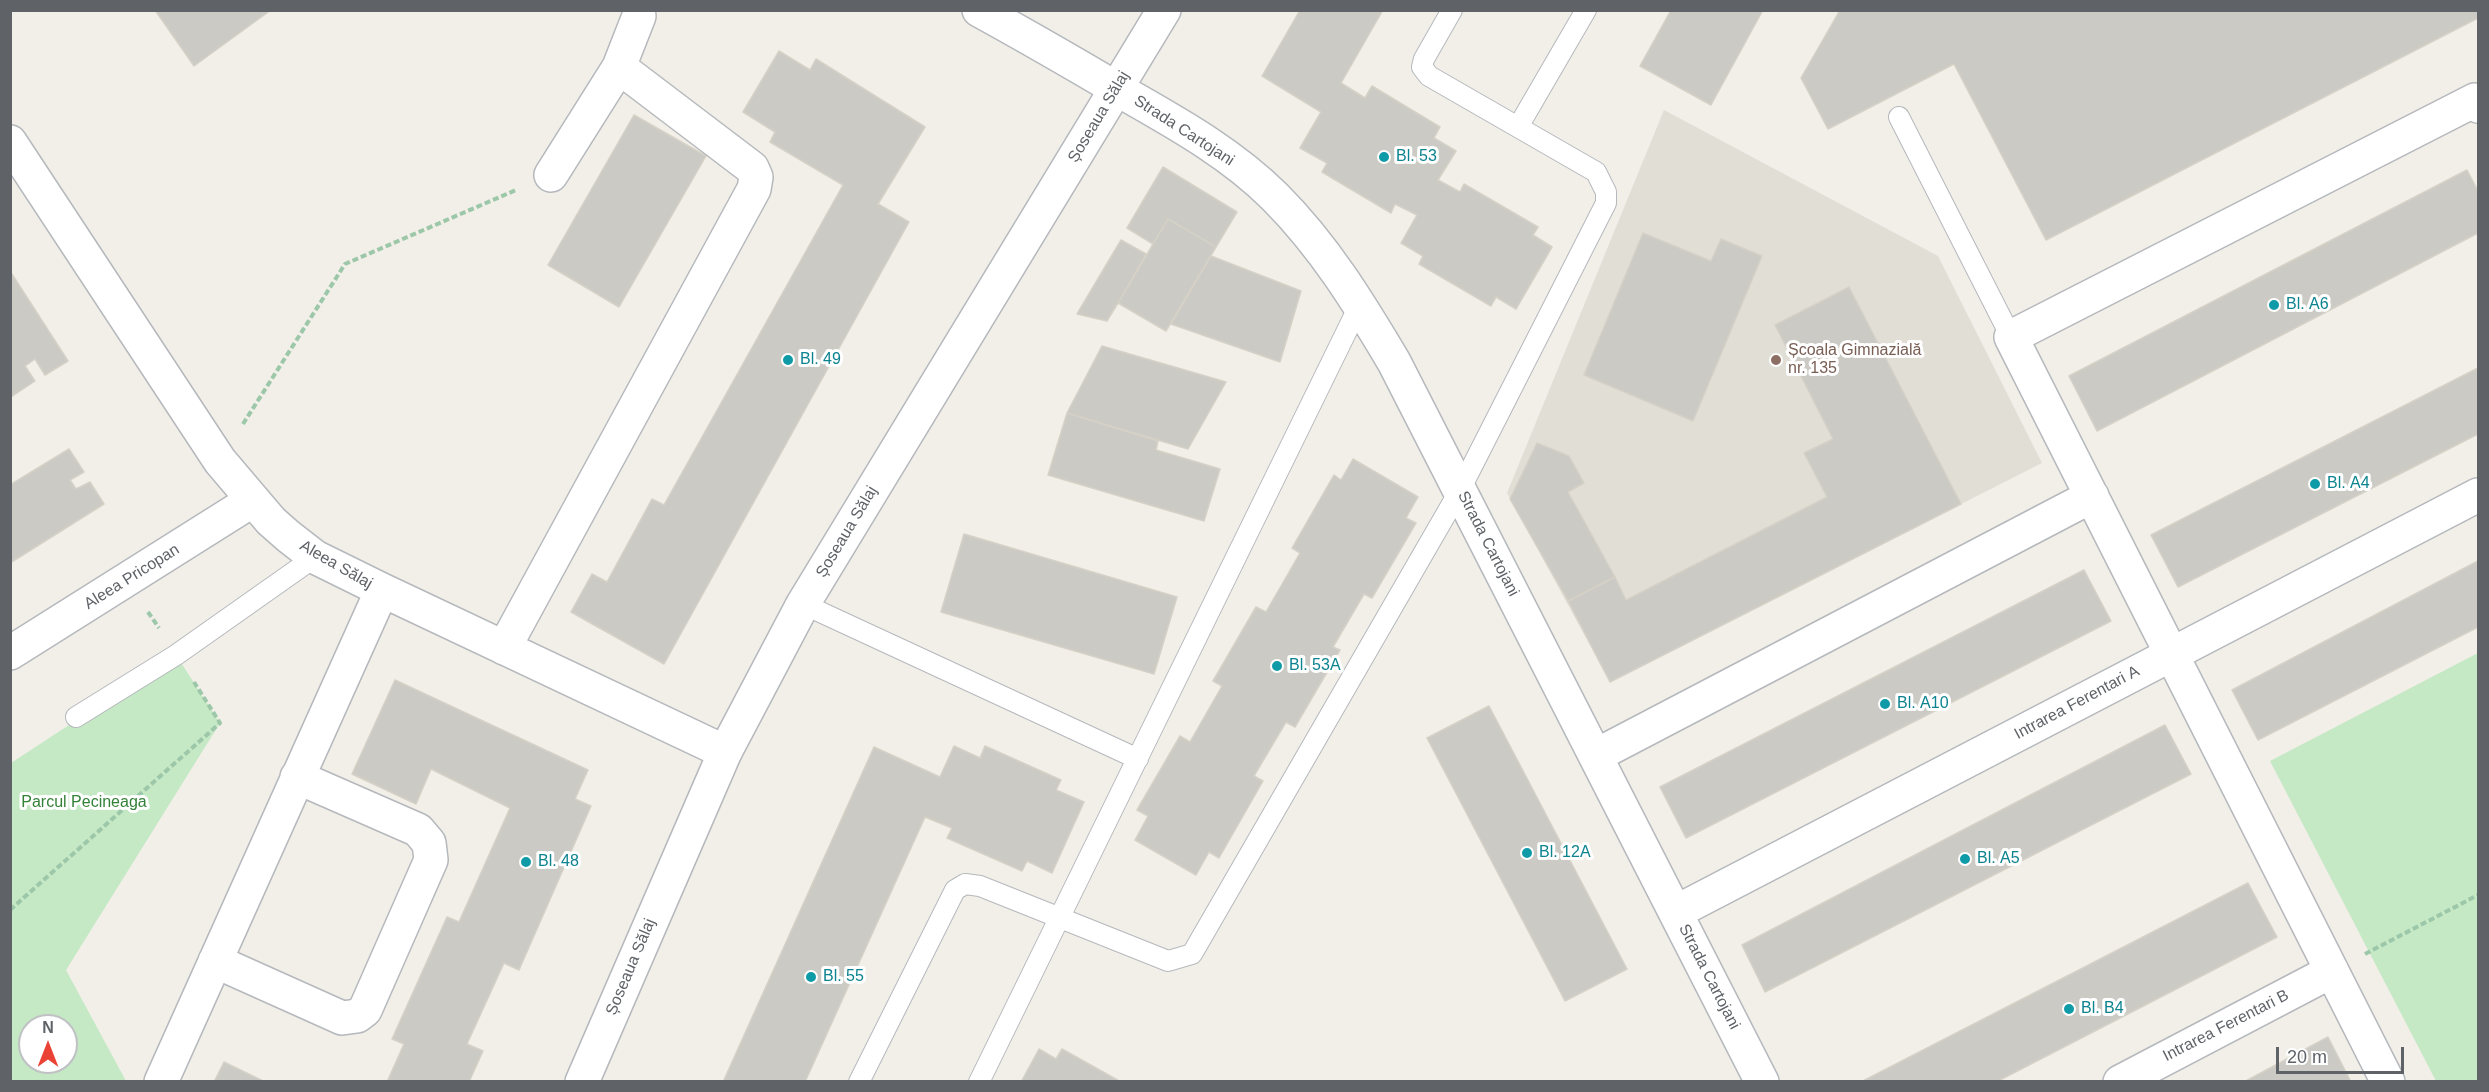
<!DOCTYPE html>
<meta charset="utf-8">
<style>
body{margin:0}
#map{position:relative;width:2489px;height:1092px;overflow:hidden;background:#f1efe8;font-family:Arial,sans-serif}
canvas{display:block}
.frame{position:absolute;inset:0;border:12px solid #5f6368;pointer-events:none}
.north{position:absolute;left:18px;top:1014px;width:60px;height:60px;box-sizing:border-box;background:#fff;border:2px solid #bfc1c3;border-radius:50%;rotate:0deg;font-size:16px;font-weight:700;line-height:24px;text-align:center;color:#5f6368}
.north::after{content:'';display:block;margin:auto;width:21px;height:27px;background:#ea4335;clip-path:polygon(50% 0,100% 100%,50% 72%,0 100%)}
.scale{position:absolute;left:2276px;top:1047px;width:128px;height:27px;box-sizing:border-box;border:3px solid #5f6368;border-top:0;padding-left:8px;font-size:18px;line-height:21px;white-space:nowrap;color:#5f6368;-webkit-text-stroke:4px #fff;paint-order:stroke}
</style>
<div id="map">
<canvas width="2489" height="1092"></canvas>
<div class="frame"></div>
<div class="north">N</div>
<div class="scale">20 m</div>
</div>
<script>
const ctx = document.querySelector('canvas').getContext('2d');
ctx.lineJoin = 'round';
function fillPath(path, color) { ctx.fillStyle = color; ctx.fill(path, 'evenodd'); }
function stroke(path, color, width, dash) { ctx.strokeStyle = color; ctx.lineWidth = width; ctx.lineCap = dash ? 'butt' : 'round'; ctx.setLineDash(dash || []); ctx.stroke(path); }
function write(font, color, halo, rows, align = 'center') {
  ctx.font = font + ' Arial,sans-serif'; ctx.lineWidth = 6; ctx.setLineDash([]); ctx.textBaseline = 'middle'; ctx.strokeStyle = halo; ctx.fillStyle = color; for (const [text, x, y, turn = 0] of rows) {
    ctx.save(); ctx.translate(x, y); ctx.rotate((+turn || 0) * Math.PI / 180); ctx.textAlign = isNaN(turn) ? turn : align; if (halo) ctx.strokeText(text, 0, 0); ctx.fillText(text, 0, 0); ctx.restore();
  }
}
const education = new Path2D(`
 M1664,110L1938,256L2042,463L1610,682L1507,493Z`);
const green = new Path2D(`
 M2478,653V1081H2436L2270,761Z
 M176,655L220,723L66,970L126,1081L11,1082V763ZM30,1026H66V1062H30Z`);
const building = new Path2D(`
 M155,10H271L194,66Z
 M1300,10H1383L1341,83L1365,98L1372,86L1440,127L1434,138L1456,151L1438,180L1460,192L1464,184L1538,227L1533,235L1552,247L1516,309L1496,297L1491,306L1419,264L1423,256L1401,243L1417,215L1395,204L1391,213L1322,172L1327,163L1300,148L1321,112L1262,76Z
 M1671,10H1763L1711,105L1640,66Z
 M1840,10H2478V18L2046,240L1954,64L1828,129L1801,78Z
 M779,51L810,70L816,59L925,127L878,204L909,222L664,664L571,612L592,574L607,582L652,499L664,505L843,185L770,142L775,132L743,112Z
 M634,115L706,156L619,307L548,265Z
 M1163,167L1237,212L1216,247L1168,219L1153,244L1127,228Z
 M2467,170L2478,191V233L2097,431L2069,376Z
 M1168,219L1216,247L1166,331L1118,303Z
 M1643,233L1711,261L1721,239L1762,256L1693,421L1584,375Z
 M1121,240L1146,254L1118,303L1107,321L1077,314Z
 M1211,256L1301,291L1280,362L1171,324Z
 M10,271L68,361L45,375L35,359L25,366L35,381L11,397Z
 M1849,287L1961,504L1610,682L1568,601L1615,577L1626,600L1827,497L1804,453L1833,439L1775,325Z
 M1102,346L1226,382L1188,449L1067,413Z
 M2478,368V434L2178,587L2151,535Z
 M1067,413L1158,441L1156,450L1220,469L1204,521L1048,475Z
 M1537,443L1569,456L1584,483L1568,492L1615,577L1568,601L1510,499Z
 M69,449L84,472L70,480L76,489L90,482L104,504L10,563V485Z
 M1353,459L1418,497L1406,518L1416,523L1372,598L1364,594L1333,647L1340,650L1295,727L1286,722L1254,776L1263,781L1219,858L1209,852L1196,875L1135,840L1148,816L1137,810L1180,736L1190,742L1222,686L1213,681L1256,607L1266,612L1300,553L1292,548L1334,475L1341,480Z
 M964,534L1177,597L1154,674L941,612Z
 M2478,561V627L2258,740L2232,690Z
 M2084,570L2111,621L1686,838L1660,787Z
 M395,680L588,770L575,799L591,806L519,970L504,963L467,1044L483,1051L469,1082H387L404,1044L392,1039L447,917L459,922L510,808L431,769L416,804L352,774Z
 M1489,706L1627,969L1565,1001L1427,738Z
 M2165,725L2191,774L1765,992L1742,945Z
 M954,746L980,758L985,746L1061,780L1056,790L1084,802L1052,873L1027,861L1022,871L947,838L952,828L925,817L805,1082H723L874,747L940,777Z
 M2248,883L2277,937L1996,1082H1861Z
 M2328,1037L2351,1082H2244Z
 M1039,1049L1056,1059L1062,1049L1121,1082H1021Z
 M224,1062L265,1082H214Z`);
const path = new Path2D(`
 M243,424L345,264L516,190
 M148,612L159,628
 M10,910L220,723L194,682
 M2365,954L2478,895`);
const service = new Path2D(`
 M1899,117L2011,337
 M1518,127L1586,10
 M803,604L1138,759
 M76,717L176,655L315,557
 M859,1082L955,890L965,884L980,886L1168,961L1192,954L1460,490L1606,203V192L1596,172L1429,76L1422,67L1424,59L1452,10
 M979,1082L1360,304`);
const minor = new Path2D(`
 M979,10C1030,38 1080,67 1129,96C1180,125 1233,155 1275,197C1324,246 1359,303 1394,362L1762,1082
 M10,142L220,461L271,521L288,536L315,557L382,590L725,752
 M551,175L619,67L639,16
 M504,648L754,189L756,177L752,168L619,67
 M10,653L253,500
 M1597,755L2092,496
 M1676,912L2478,495
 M215,961L342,1018L357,1016L365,1010L431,860L429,843L418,830L297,777
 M161,1082L382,590
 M2120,1082L2332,971
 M2388,1082L2011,337L2475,100L2478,106`);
const tertiary = new Path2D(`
 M582,1082L725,752L803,604L1164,10`);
const markers = [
 [1384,157,6,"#0f9aa8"],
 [2274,305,6,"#0f9aa8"],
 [788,360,6,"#0f9aa8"],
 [1776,360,6,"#8d6e63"],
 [2315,484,6,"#0f9aa8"],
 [1277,666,6,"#0f9aa8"],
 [1885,704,6,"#0f9aa8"],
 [1527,853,6,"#0f9aa8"],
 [1965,859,6,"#0f9aa8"],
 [526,862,6,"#0f9aa8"],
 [811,977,6,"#0f9aa8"],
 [2069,1009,6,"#0f9aa8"]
];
const streetNames = [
 ["Șoseaua Sălaj",1099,117,-59],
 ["Strada Cartojani",1184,131,33],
 ["Șoseaua Sălaj",847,532,-59],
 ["Strada Cartojani",1488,544,63],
 ["Aleea Sălaj",336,565,30],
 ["Aleea Pricopan",132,577,-32],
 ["Intrarea Ferentari A",2077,703,-28],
 ["Șoseaua Sălaj",631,967,-67],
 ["Strada Cartojani",1709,977,63],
 ["Intrarea Ferentari B",2226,1026,-27]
];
const cultureNames = [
 ["Bl. 53",1396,157],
 ["Bl. A6",2286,305],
 ["Bl. 49",800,360],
 ["Bl. A4",2327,484],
 ["Bl. 53A",1289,666],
 ["Bl. A10",1897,704],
 ["Bl. 12A",1539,853],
 ["Bl. A5",1977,859],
 ["Bl. 48",538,862],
 ["Bl. 55",823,977],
 ["Bl. B4",2081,1009]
];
const educationNames = [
 ["Școala Gimnazială",1788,351],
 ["nr. 135",1788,369]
];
const parkNames = [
 ["Parcul Pecineaga",84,803]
];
fillPath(education, '#e1ded6');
fillPath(green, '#c5e8c5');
fillPath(building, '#cccac5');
stroke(building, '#d6d1c6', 1.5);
stroke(service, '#b5b8bc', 22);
stroke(minor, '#b5b8bc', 36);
stroke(tertiary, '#b5b8bc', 36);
stroke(path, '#9cc7a9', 4, [6, 3]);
stroke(service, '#fff', 20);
stroke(minor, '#fff', 33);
stroke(tertiary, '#fff', 33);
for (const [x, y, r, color] of markers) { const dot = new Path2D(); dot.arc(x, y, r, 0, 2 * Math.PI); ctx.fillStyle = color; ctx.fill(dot); stroke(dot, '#fff', 2); }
write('16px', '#5f6368', '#fff', streetNames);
write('16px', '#0d838f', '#fff', cultureNames, 'left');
write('16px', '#785e54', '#fff', educationNames, 'left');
write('16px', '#348238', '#fff', parkNames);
</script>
